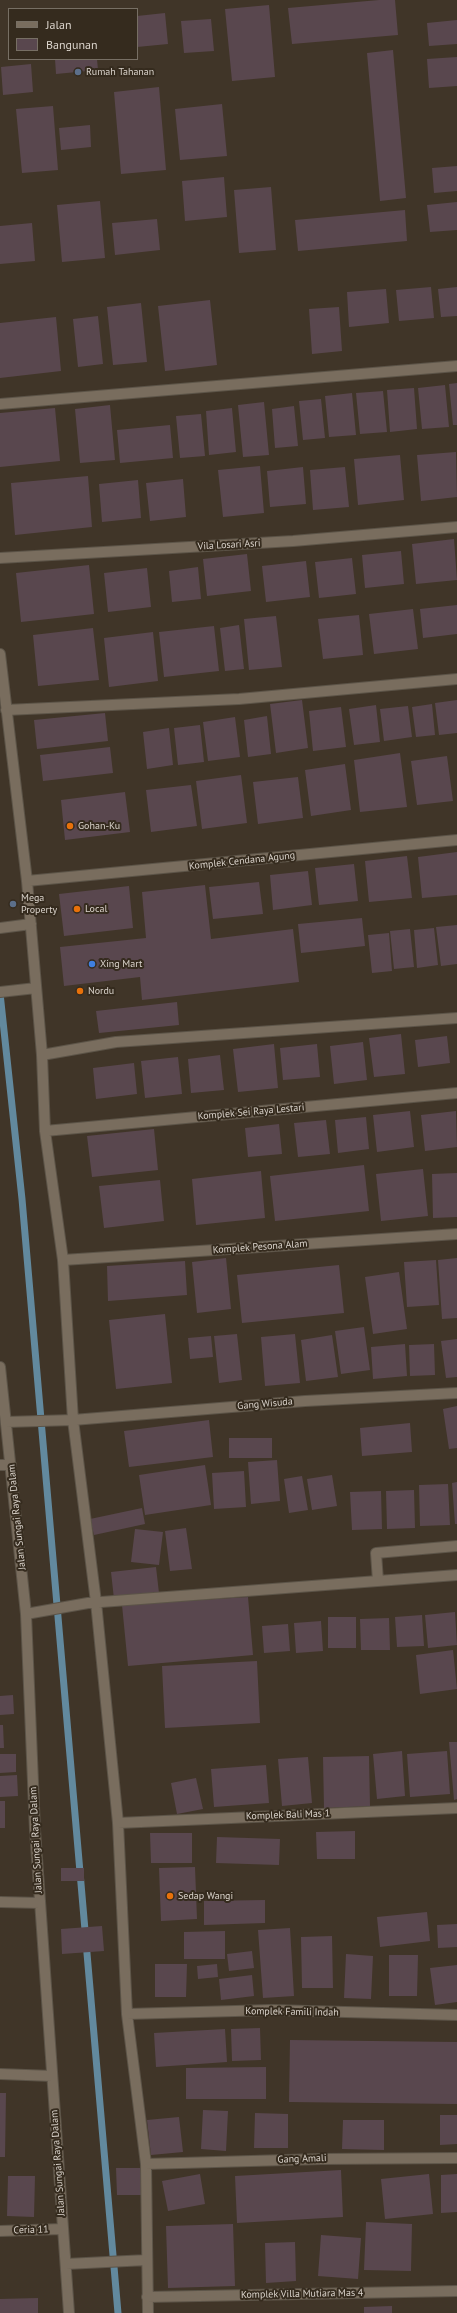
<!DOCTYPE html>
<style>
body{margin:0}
#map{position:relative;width:457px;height:2313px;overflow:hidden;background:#403528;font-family:"PT Sans",sans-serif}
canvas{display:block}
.legend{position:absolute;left:8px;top:8px;width:130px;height:52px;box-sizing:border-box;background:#352b1e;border:1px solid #776f64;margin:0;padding:5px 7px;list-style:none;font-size:12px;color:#dbd4cc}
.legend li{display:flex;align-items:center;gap:8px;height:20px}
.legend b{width:20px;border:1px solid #776f64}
</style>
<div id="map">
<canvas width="457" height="2313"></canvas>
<ul class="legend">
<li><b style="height:5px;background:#796d5e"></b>Jalan</li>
<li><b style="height:11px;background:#59474e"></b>Bangunan</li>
</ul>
</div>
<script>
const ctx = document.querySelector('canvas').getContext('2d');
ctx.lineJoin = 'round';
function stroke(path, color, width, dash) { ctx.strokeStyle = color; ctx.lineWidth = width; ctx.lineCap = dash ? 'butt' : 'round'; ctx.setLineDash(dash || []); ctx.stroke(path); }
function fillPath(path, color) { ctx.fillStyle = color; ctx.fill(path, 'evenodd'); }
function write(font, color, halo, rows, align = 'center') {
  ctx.font = font + ' "PT Sans",sans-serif'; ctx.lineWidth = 4; ctx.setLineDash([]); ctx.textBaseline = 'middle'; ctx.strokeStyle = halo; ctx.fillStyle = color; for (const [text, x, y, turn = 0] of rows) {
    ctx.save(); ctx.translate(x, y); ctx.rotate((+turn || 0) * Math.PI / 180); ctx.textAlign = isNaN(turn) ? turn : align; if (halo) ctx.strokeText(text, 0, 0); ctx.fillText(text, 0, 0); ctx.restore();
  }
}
const stream = new Path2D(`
 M0,993L22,1199L118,2313`);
const building = new Path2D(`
 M379,0H395L398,35L292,44L288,8Z
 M269,5L275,77L232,81L225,9Z
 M165,13L168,44L137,47V16Z
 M211,19L214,51L184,53L181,21Z
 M457,20V44L429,46L427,23Z
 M393,50L406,198L380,201L367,53Z
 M457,57V86L429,88L427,59Z
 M55,59H97L98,70L56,74Z
 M31,64L33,92L3,95L1,67Z
 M159,87L166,170L121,174L114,92Z
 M222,104L227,156L180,160L175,109Z
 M53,106L58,170L22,173L16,109Z
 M90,125L91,147L61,150L59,128Z
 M457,166V191L434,193L432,168Z
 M224,177L227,217L185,221L182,181Z
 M271,187L276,250L239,253L234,190Z
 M100,201L105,258L62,262L57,205Z
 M457,202V230L430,232L427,205Z
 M405,210L407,241L298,251L295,220Z
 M157,219L160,250L115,255L112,223Z
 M32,223L35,261L0,264V226Z
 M431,287L434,318L399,321L396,290Z
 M457,287V316L441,317L438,289Z
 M386,289L389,323L349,327L347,292Z
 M210,300L217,365L165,371L158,306Z
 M141,303L147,362L113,365L107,307Z
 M339,307L342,351L312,354L309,309Z
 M98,316L103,364L78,367L73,319Z
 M56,317L61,371L0,378V323Z
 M457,383V425H453L449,384Z
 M445,385L449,427L422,429L418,388Z
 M414,388L417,429L390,432L387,390Z
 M383,391L387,432L360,434L356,393Z
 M352,393L356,435L329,437L325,396Z
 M321,399L325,438L303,440L299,401Z
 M264,402L269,455L243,457L238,405Z
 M110,405L115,460L80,463L75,409Z
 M294,406L298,446L275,448L272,409Z
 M55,408L60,461L0,467V413Z
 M232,408L236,452L209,455L206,411Z
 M201,414L205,456L180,458L176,416Z
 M170,425L173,458L120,463L117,430Z
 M456,452L457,497L421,501L417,455Z
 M400,455L404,500L358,505L354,459Z
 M260,466L264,513L223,517L218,470Z
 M303,467L306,504L270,507L267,471Z
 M345,467L349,507L313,510L310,470Z
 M88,476L92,527L15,535L11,483Z
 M183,479L186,517L150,521L146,483Z
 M138,480L141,518L102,522L99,484Z
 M454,539L457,580L416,584L412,544Z
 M401,551L404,584L365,588L362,555Z
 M247,554L251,591L207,596L203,559Z
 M352,558L356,594L319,598L315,562Z
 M306,561L310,597L266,602L262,566Z
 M89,565L94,614L21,622L16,573Z
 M198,567L201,599L172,602L169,571Z
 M147,568L151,607L108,612L104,573Z
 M457,605V634L423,638L420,609Z
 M413,609L418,649L374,654L369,614Z
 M359,615L363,655L323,659L318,619Z
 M276,616L282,667L249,670L244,619Z
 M239,625L244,669L225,671L220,628Z
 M214,626L219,671L164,677L159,632Z
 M93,628L99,680L38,686L33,635Z
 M153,632L158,681L109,687L104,638Z
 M302,700L308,748L276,753L270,704Z
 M457,700V733L439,735L435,703Z
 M432,704L435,735L416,737L412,707Z
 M376,705L380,742L354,745L349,709Z
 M408,706L412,737L384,741L380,709Z
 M341,707L346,747L313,751L309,711Z
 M105,713L108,741L37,749L34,720Z
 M267,716L271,754L248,757L244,720Z
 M235,717L240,757L208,761L203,722Z
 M200,725L204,762L178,765L174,728Z
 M169,728L173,765L147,769L143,732Z
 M110,747L113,773L43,781L40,755Z
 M400,753L407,807L360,812L354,760Z
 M447,756L453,801L417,805L411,761Z
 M345,764L351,810L311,816L305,770Z
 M241,775L247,823L202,829L196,781Z
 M298,777L303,818L258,824L253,782Z
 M191,785L197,826L151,832L146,790Z
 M125,792L130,832L65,840L61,800Z
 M457,852V895L422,898L418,857Z
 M407,856L412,898L369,902L365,861Z
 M354,864L358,901L319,905L315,868Z
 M308,871L312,905L273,910L270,875Z
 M259,882L263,914L213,919L209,887Z
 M205,885L211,939L293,929L299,982L142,1000L140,977L64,986L60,947L146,938L142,892Z
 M129,886L133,928L64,936L59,894Z
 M362,918L365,946L301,953L298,924Z
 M457,925V964L441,966L436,927Z
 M434,928L438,965L417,968L414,930Z
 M410,929L414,967L394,969L390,931Z
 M389,933L392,971L372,973L368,935Z
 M177,1002L179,1025L99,1033L96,1011Z
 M401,1034L405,1074L374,1077L369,1038Z
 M447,1036L450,1063L418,1067L415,1040Z
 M363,1042L367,1080L334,1084L330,1046Z
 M274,1044L278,1088L238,1092L233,1049Z
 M317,1044L320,1077L283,1080L280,1048Z
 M220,1055L224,1090L191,1093L188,1059Z
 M178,1057L182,1094L145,1098L141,1061Z
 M134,1063L137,1094L96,1099L93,1068Z
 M410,1111L414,1147L377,1152L373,1115Z
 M456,1111L457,1147L425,1151L421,1115Z
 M366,1117L369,1149L338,1153L335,1120Z
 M326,1120L330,1154L298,1157L294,1123Z
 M279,1124L282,1154L248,1157L245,1128Z
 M154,1129L158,1170L92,1177L87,1136Z
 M364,1165L369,1211L275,1221L270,1176Z
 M423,1169L428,1216L381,1221L376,1174Z
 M261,1171L265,1218L196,1225L192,1179Z
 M457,1173V1217L433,1218L432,1174Z
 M160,1180L164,1221L104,1228L99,1186Z
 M226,1258L231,1309L197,1313L192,1262Z
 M457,1258V1318L442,1319L438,1260Z
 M436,1260L439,1305L407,1307L404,1262Z
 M185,1261L187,1295L108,1301L107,1266Z
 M339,1265L344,1313L242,1323L237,1275Z
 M399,1272L407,1329L373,1334L365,1277Z
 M165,1314L172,1383L116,1389L109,1320Z
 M364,1327L370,1370L341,1374L335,1331Z
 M237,1334L242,1380L219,1383L214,1336Z
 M295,1334L300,1383L265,1386L261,1337Z
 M332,1335L338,1377L306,1381L301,1340Z
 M211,1336L213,1357L190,1359L188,1338Z
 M457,1339V1377L446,1378L441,1341Z
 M405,1344L407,1376L373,1379L371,1347Z
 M434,1344L435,1375L410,1376L409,1345Z
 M457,1406V1448L449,1449L443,1409Z
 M209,1420L213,1457L129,1467L124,1431Z
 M410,1423L412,1452L362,1456L360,1428Z
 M229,1438H272V1458H229Z
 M277,1460L280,1501L251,1504L248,1462Z
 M205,1465L211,1505L145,1515L139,1475Z
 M244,1471L246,1507L214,1509L212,1473Z
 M332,1475L337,1506L312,1510L307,1479Z
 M302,1476L308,1510L289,1513L284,1479Z
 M457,1482V1524H455L452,1483Z
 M448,1484L450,1525L420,1526L419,1485Z
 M414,1490L415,1528L387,1529L386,1491Z
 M381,1491L382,1529L352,1530L350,1492Z
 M142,1508L145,1524L94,1535L90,1519Z
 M186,1528L192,1569L170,1571L165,1531Z
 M135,1529L163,1532L159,1565L131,1562Z
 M156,1567L159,1593L114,1599L111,1572Z
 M248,1597L253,1655L128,1666L122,1605Z
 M455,1612L457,1645L428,1648L425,1615Z
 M422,1615L424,1646L397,1647L395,1617Z
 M328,1617H356V1648H328Z
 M389,1618L390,1650H361L360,1619Z
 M321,1621L323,1651L296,1653L294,1623Z
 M288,1624L290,1651L264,1653L262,1626Z
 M453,1650L457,1689L420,1694L416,1655Z
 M257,1661L260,1723L165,1728L162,1666Z
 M13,1695L14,1714L0,1715V1696Z
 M0,1725H3L4,1748H0Z
 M449,1742H457V1799L454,1800Z
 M402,1751L405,1796L377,1799L373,1754Z
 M447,1751L450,1794L410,1797L407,1754Z
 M0,1754H16V1772L0,1773Z
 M369,1756L370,1806L324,1808L323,1757Z
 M308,1757L312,1803L282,1806L278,1759Z
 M266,1765L269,1803L214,1807L211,1769Z
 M17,1775L18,1796L0,1797V1776Z
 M196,1778L203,1809L177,1814L171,1783Z
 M0,1801H5V1828H0Z
 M355,1831V1859H317L316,1832Z
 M150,1833H192V1863H151Z
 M217,1837L280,1839L279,1865L216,1863Z
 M195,1867L197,1919L161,1921L159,1868Z
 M61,1868H84V1881H61Z
 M265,1900V1923L204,1925V1901Z
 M427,1912L430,1941L380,1947L377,1917Z
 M457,1924V1947L438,1948L437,1925Z
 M102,1926L104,1951L62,1954L61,1929Z
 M290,1928L294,1996L263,1998L258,1930Z
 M225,1931V1959H184V1932Z
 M332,1936L333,1988H302L301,1937Z
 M252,1951L254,1968L229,1971L227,1954Z
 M346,1954L373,1956L371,1999L344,1998Z
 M389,1955H418L417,1996H389Z
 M155,1964H187L186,1997H155Z
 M217,1964L218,1977L198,1979L197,1966Z
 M457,1965V2002L435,2005L430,1968Z
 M252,1975L254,1996L221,2000L219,1979Z
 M260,2028L261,2060L232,2061L231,2029Z
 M225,2029L227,2062L156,2067L154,2033Z
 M290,2040L457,2042V2104L289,2102Z
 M266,2067V2099H186V2068Z
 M0,2093H6L5,2157H0Z
 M203,2110L228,2111L226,2151L201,2149Z
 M255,2113L288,2114V2148H254Z
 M440,2115H457V2144L440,2145Z
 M179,2117L183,2152L151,2155L147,2120Z
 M343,2120H384V2150L342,2149Z
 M116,2168H141L142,2195H117Z
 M341,2170L343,2217L237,2223L235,2176Z
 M200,2174L205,2204L168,2211L162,2181Z
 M429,2174L433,2214L385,2219L381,2179Z
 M457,2174V2212L441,2213V2175Z
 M8,2176H35L34,2217L7,2216Z
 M366,2222L412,2224L411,2271L364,2270Z
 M233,2224L235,2286L168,2288L166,2226Z
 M321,2235L361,2238L358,2279L318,2276Z
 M295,2242L296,2281L266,2283L265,2243Z
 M38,2298V2313H0V2299Z
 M392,2306V2313H364V2307Z`);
const minor = new Path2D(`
 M0,404L457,366
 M0,558L293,541L457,527
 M0,654L27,881L42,1055L45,1131L63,1260L73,1420L96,1602L118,1823L127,2014L146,2164L148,2313
 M6,710L239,699L457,679
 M27,881L457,840
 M0,928L31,924
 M0,992L36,988
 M42,1055L116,1042L457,1018
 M45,1131L457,1093
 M63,1260L457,1234
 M0,1367L26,1614L35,1830L69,2313
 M6,1422L73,1420L305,1401L457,1393
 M0,1465H11
 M378,1581L376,1553L457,1546
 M26,1614L88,1603L457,1575
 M118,1823L457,1808
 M0,1902L40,1903
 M127,2014L271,2010L457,2015
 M0,2074L52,2076
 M146,2164L321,2159L457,2158
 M0,2231L62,2229
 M66,2264L147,2260
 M147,2297L457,2291`);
const markers = [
 [78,72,4,"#5c6f8a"],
 [70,826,4,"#e8710a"],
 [13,904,4,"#5c6f8a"],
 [77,909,4,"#e8710a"],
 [92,964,4,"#3f7fe0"],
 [80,991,4,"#e8710a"],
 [170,1896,4,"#e8710a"]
];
const poiNames = [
 ["Rumah Tahanan",86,72],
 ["Gohan-Ku",78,826],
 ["Mega",21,898],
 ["Property",21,910],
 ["Local",85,909],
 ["Xing Mart",100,964],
 ["Nordu",88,991],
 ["Sedap Wangi",178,1896]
];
const streetNames = [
 ["Vila Losari Asri",229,545,-3],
 ["Komplek Cendana Agung",242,861,-6],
 ["Komplek Sei Raya Lestari",251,1112,-5],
 ["Komplek Pesona Alam",260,1247,-4],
 ["Gang Wisuda",265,1404,-5],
 ["Jalan Sungai Raya Dalam",17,1517,-96],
 ["Komplek Bali Mas 1",288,1815,-2],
 ["Jalan Sungai Raya Dalam",36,1840,-93],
 ["Komplek Famili Indah",292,2012,1],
 ["Gang Amali",302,2159,-2],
 ["Jalan Sungai Raya Dalam",58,2163,-94],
 ["Ceria 11",31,2230,-2],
 ["Komplek Villa Mutiara Mas 4",302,2294,-1]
];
stroke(stream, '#62899e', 7);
fillPath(building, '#59474e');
stroke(minor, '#5c5448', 12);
stroke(minor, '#796d5e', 10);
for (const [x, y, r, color] of markers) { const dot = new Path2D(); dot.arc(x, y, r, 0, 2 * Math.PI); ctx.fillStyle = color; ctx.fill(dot); stroke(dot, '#352b1e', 1.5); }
write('10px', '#dbd4cc', '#352b1e', poiNames, 'left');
write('10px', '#dbd4cc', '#352b1e', streetNames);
</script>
